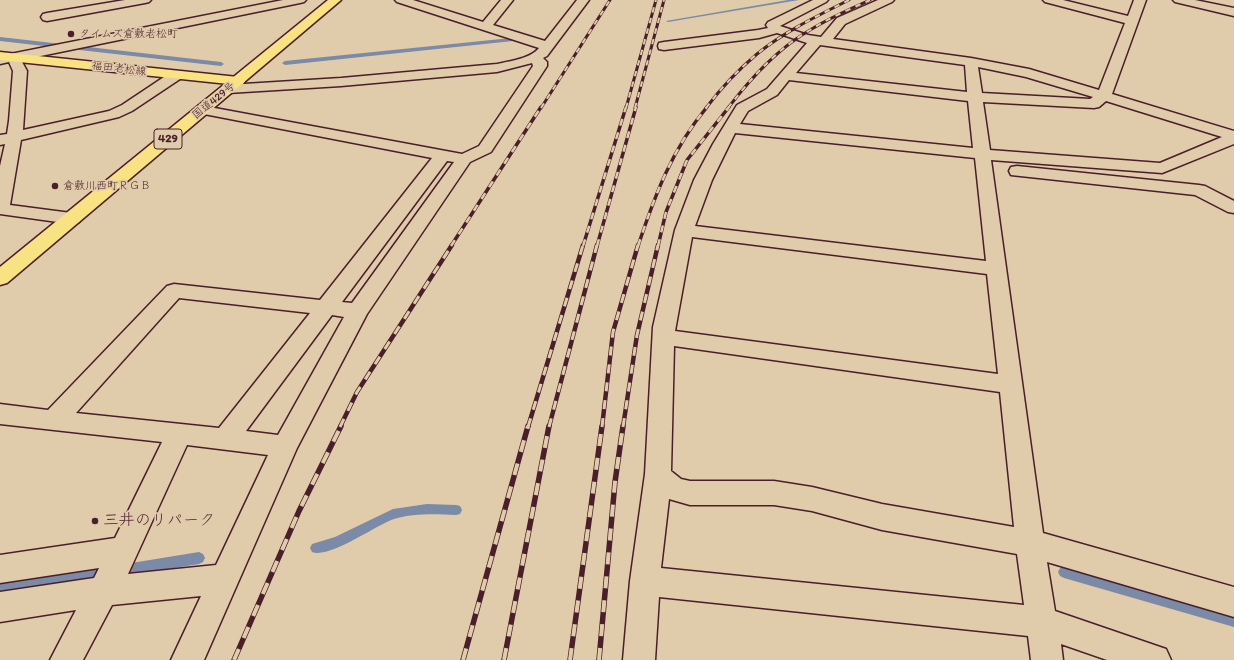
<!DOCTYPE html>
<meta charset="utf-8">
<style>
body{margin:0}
canvas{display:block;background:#e0cbaa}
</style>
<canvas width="1234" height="660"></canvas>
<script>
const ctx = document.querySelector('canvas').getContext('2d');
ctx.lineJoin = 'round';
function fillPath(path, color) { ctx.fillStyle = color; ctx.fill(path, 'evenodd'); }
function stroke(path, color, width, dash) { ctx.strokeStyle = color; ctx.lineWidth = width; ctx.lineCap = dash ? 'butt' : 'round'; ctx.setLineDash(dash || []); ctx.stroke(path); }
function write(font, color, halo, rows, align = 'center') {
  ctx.font = font + ' Itim,"Klee One",sans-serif'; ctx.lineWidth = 3.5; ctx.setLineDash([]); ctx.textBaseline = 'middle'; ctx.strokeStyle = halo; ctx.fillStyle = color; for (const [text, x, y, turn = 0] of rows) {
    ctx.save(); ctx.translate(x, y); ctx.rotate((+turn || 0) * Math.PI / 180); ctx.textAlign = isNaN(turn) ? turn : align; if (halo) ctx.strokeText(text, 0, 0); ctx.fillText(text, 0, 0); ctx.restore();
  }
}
const stream = new Path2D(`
 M788,0H799L668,22L666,21Z
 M0,37L221,62L224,64L221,66L0,41Z
 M511,38L513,39V41L285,65L282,63L285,61Z
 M427,504L456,505L460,506L462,510L460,514L456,515C437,514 413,513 394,519C376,525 329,559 312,552L310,548L312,544L335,537L393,509Z
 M199,552L203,554L205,558L203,562L199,564L119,577L115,575L113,571L115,567L119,565Z
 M1064,566L1234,615V627L1064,578L1060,576L1058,572L1060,568Z
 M107,567L111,569L113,573L111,577L107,579L0,595V583Z`);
const minor = new Path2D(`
 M125,0H151L149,2L145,3L47,21L43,20L41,17L43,14L47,13Z
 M283,0H306L304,2L300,3L21,60L27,71L23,130L109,111L122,105L170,73L175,72L180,73L182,76L180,79L132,111L119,117L21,140L10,205L79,214L81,218L79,222L72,224L0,214V166L5,144L0,145V135L7,134L9,121L13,71L9,62L0,64V56Z
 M395,0H413L483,22L501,0H513L493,25L545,41L577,0H589L547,56L543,58L547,62V66L491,152L470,162L367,314L297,448L204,660H171L201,596L112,605L83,660H50L76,610L0,622V592L94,578L99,568L0,583V555L115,538L162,442L0,424V404L48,410L167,286L174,284L320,300L432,158L204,114L199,113L197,110L199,107L204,106L462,154L479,146L533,66L532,63L497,72L341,86L228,93L223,92L221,89L223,86L228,85L341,78L497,64C510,61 530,59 539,48L397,2ZM447,161L454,162L352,303L342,302ZM179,298L310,313L219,428L76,413ZM332,315L344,317L278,435L246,431ZM187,445L268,455L216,565L128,574Z
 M813,0H828L826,2L780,26L808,35L821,37L837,18L878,0H894L892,2L845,24L833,39L971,58L1029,69L1099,90L1125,23L1045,2L1043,0H1063L1128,16L1134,0H1146L1112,94L1234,131V144L1162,173L991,160L1043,533L1234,587V617L1047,562L1055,611L1166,649L1171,660H1107L1061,644L1063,660H1031L1028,636L659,597L655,660H623L630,581L645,474L653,327L675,230L694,180L713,144L737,105L767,89L807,43L777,33L759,38L664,50L659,49L658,46L659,43L664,42L758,30L768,28L766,25L768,22ZM820,45L965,65L967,92L796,73ZM978,67L1026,77L1093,97L1090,99L982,93ZM789,80L968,101L973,148L740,124L748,111L777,95ZM1106,101L1222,137L1160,163L990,150L983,102L1094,108L1099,107ZM735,133L975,158L986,261L695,226L712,180ZM692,237L987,274L998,374L675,331ZM674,346L1000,392L1014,527L882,504L812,487L774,481H690L681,479L671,471ZM669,499L690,505H774L812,511L882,530L1017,554L1024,605L661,568Z
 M1173,0H1195L1234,8V16L1175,2Z
 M1017,166L1199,185L1205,186L1234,201V213L1228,212L1195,195L1011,175L1009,171L1011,167Z`);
const major = new Path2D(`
 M0,52L238,77L243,78L245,81L243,84L238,85L0,60Z`);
const highway = new Path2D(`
 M328,0H341L7,283L0,285V267Z`);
const railFar3 = new Path2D(`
 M541,108L610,0
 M626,108L656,0
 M635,108L664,0
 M706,108C721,88 738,70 757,54C784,32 817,16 849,0
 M728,108C751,78 777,49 810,30C829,18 850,9 870,0`);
const railFar2 = new Path2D(`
 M451,246L541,107
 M583,246L626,107
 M597,246L636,107
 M638,246C655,195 672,149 707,107
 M658,246L666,212L687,160L729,107`);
const railFar1 = new Path2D(`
 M340,427L357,392L452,245
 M528,427L583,245
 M549,427L597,245
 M602,427L613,332L638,245
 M623,427L637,335L658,245`);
const rail = new Path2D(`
 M234,660L299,511L341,426
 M463,660L528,426
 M504,660L549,426
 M570,660L602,426
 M599,660L615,482L623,426`);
const markers = [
 [71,34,4,"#4a1f2b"],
 [55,186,4,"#4a1f2b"],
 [95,521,4,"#4a1f2b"]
];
const farPoinames = [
 ["タイムズ倉敷老松町",79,34],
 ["倉敷川西町ＲＧＢ",63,186]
];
const farStreetnames = [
 ["福田老松線",119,69,7],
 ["国道429号",214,101,-39]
];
const shields = [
 [168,139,28]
];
const shieldNames = [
 ["429",168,139]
];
const nearPoinames = [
 ["三井のリパーク",103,521]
];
fillPath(stream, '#7b8aa7');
stroke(minor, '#4a1f2b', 3);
stroke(major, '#4a1f2b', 3);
stroke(highway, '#4a1f2b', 3);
fillPath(minor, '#e0cbaa');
fillPath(major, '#f8e281');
fillPath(highway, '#f8e281');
stroke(railFar3, '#4a1f2b', 3);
stroke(railFar2, '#4a1f2b', 3.5);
stroke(railFar1, '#4a1f2b', 4.5);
stroke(rail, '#4a1f2b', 5.5);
stroke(railFar3, '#e0cbaa', 2, [5.5]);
stroke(railFar2, '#e0cbaa', 2.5, [7]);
stroke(railFar1, '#e0cbaa', 3, [9]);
stroke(rail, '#e0cbaa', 4, [12]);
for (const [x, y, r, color] of markers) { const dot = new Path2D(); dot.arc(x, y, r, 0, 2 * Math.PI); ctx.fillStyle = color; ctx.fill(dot); stroke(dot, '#e0cbaa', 1.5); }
write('11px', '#4a1f2b', '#e0cbaa', farPoinames, 'left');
write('11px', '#4a1f2b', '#e0cbaa', farStreetnames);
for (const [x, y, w] of shields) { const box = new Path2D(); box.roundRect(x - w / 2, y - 10, w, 20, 3); ctx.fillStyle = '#e0cbaa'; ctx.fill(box); stroke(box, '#4a1f2b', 1); }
write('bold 12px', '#4a1f2b', null, shieldNames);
write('16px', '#4a1f2b', '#e0cbaa', nearPoinames, 'left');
</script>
